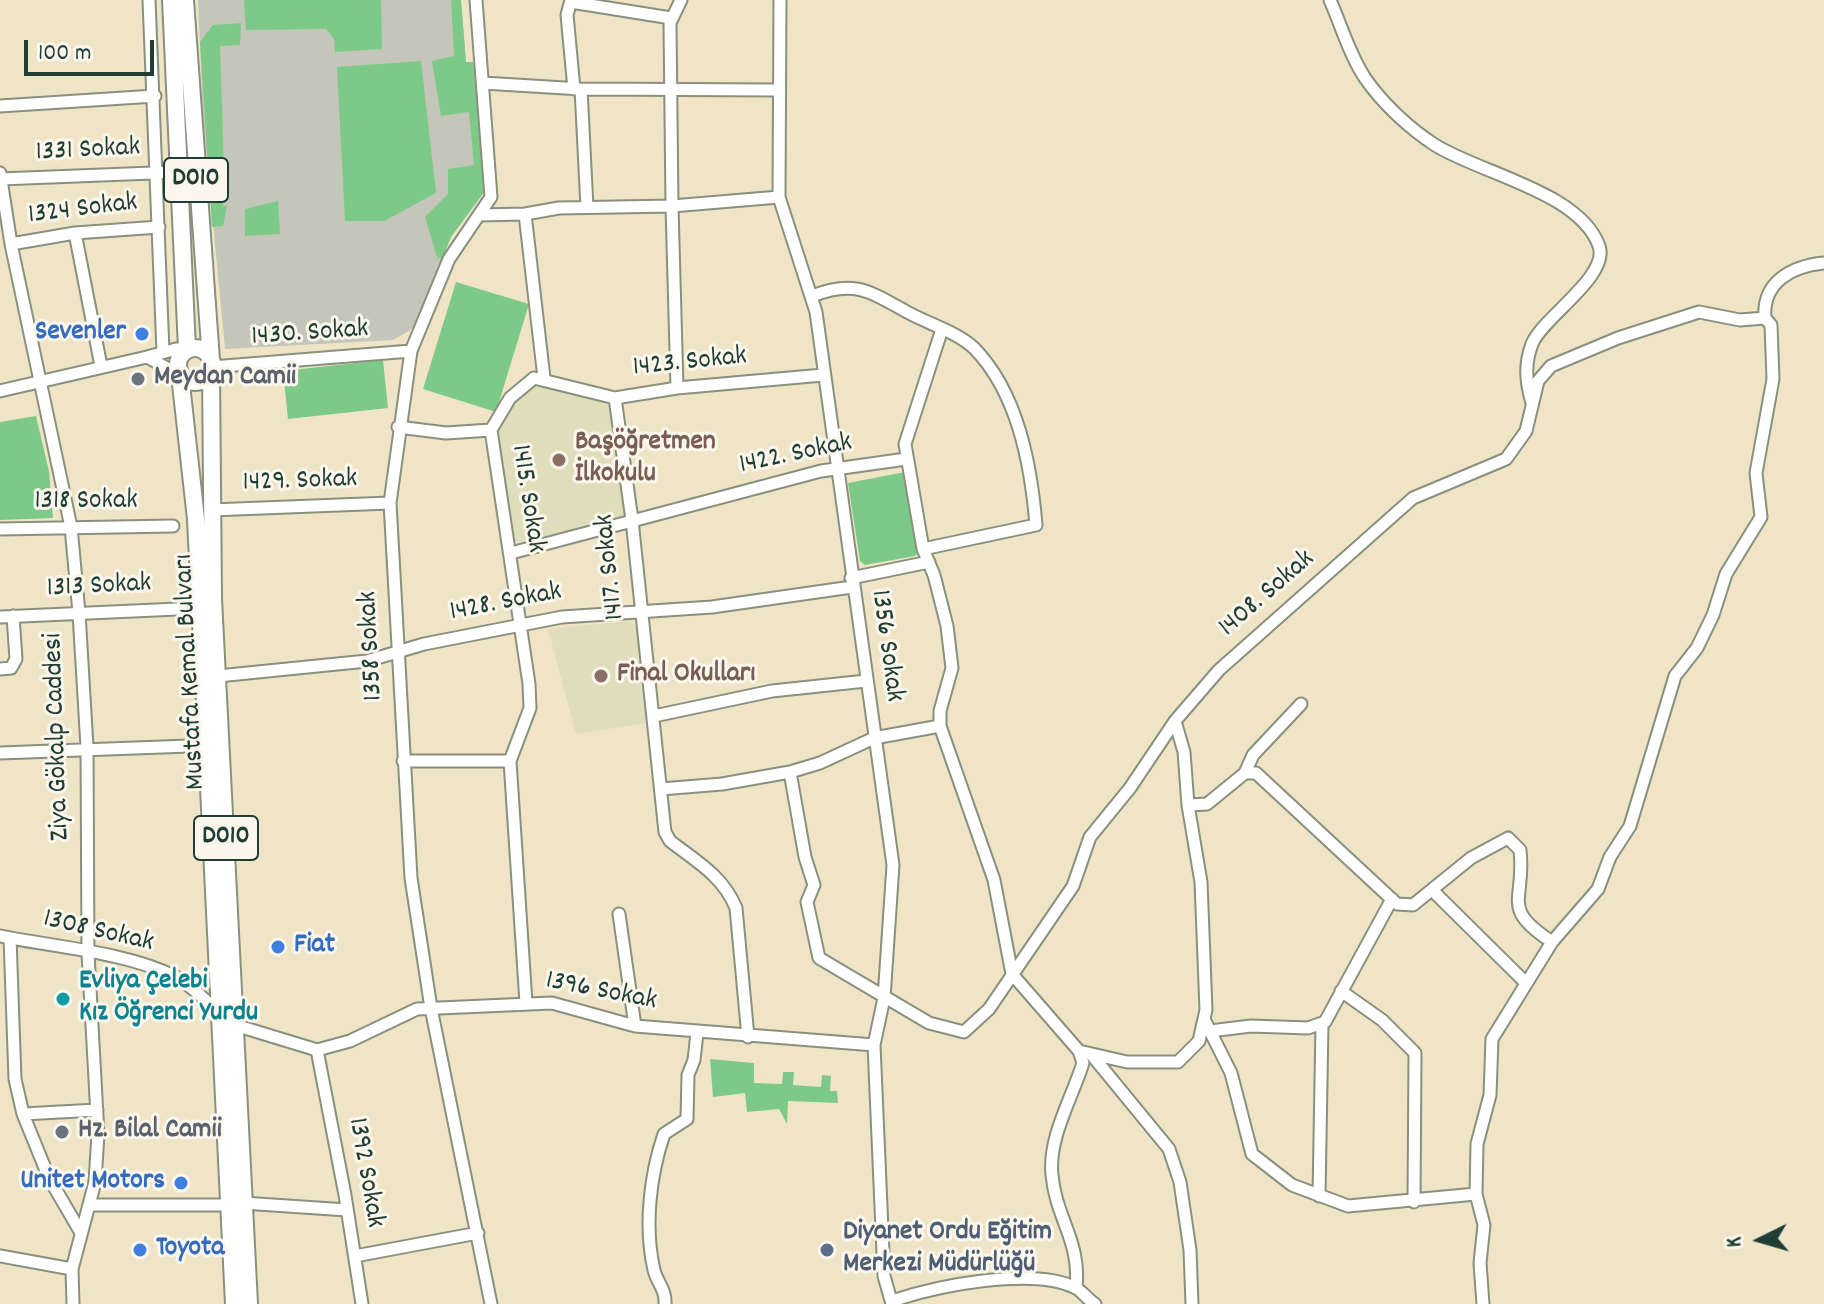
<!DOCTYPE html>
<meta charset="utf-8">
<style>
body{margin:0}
#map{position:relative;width:1824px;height:1304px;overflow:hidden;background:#f0e4c7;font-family:Dekko,sans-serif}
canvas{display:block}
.north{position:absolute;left:1720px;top:1200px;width:80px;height:80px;-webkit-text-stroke:6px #fbf7ec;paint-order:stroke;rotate:265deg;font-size:22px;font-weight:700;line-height:32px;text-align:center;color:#1f3d34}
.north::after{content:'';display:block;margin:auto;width:28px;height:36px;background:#1f3d34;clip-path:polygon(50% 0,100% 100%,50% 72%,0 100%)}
.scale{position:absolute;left:24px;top:40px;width:130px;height:36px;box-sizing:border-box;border:4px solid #1f3d34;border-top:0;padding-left:10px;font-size:24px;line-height:28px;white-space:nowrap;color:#1f3d34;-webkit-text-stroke:6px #fbf7ec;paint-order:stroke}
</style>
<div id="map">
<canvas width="1824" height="1304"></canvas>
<div class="north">K</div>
<div class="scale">100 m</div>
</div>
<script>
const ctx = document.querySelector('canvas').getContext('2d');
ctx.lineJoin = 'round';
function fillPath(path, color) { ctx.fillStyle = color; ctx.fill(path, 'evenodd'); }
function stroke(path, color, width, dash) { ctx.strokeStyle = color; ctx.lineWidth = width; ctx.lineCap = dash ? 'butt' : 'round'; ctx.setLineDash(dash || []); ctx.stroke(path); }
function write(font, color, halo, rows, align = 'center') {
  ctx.font = font + ' Dekko,sans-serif'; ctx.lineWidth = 6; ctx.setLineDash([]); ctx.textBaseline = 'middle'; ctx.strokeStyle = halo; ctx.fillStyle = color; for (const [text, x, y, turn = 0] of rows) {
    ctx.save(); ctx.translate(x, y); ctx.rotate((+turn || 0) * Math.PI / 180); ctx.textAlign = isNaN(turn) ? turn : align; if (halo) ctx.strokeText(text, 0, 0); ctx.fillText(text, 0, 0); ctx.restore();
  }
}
const built = new Path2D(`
 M532,383L607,401L626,515L523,542L513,541L495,430L513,400Z
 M628,621L636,626L646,723L576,734L548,629Z`);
const industrial = new Path2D(`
 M198,0H461L466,62H473L485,191L451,237L417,323L409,331L393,340L225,349L203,118Z`);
const green = new Path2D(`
 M244,0H381L382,49L335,52L334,39L326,29L246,30Z
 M451,0H461L466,62H473L485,191L451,237L442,259L437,257L425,217L448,194V169L474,165L469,112L441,116L432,61L454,56Z
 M241,23L240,45L220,46L224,174L221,175L223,206H227L223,226L212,227L200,42L213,25Z
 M421,61L436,193L384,221H345L337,67Z
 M278,201L280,234L245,236V209Z
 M456,282L529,304L496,412L423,389Z
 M383,360L388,408L288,419L283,371Z
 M36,416L49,471L53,518L0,520V422Z
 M905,472L919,550L915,556L865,565L860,561L848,483Z
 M710,1059L754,1063V1083L782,1084L783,1072H794L793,1085L821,1087L822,1075L831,1076L830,1091H837L838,1103L788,1101L787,1124L779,1109L747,1112L745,1093L713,1097Z`);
const minor = new Path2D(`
 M149,0L163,352
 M476,0L491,197L449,259L411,351L390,503L411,878L431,1008L491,1304
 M571,0L567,15L574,89
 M681,0L670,23L672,206L779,197
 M780,0L779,197L816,312L893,865L884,998L874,1045L884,1276L892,1304
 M1330,0C1341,25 1350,56 1365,78C1382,103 1410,129 1435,145C1479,173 1580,192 1599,246C1610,276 1542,318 1532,344C1524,365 1526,382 1532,403
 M571,2L671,18
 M483,83L581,89L777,90
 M581,89L587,207
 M0,106L155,96
 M0,173L11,244L71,527L79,613L87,747L88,953L98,1134L95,1182L72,1269L73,1304
 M0,179L178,172
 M525,214L544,378
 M479,215L525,214L559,208L672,206L677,388
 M75,233L101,366
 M11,244L75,233L159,227
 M812,296C856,279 870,292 909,313C929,324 957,332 974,348C1018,393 1031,465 1036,525L923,549
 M942,329L905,444L923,549L934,575L947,626L952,668L940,711V726L994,880L1012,974L1079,1051L1083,1063C1072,1098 1048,1138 1052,1175C1056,1219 1081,1241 1076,1288
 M212,367L411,351
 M180,375L147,357L176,349H187
 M0,391L147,357
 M615,398L632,520L665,832L670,841C696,861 723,876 736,908L748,1037
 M398,427L446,433L491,430L510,398L534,378L615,398L677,388L823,375
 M491,430L529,684L530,708L510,761L526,1003
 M211,510L390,503
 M0,529L173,526
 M511,553L821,471L906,459
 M851,578L929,562
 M0,617L200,608
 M0,669L11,668L16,659L13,616
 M218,676L367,661L424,644L562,617L712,607L852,587
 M654,716L772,691L866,681
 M0,753L189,746
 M403,761H510
 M790,772L805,857L814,885L807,902L819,958L929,1023L964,1032L989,1009L1073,886L1090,837L1130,788L1175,721L1219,670L1413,498L1506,459L1526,431L1538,381L1551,366L1618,338L1699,312L1740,320L1765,318C1762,282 1792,266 1824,263
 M1245,773L1253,755L1301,704
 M661,789L722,784L790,772L820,763L874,738L940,726
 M1188,805L1207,804L1245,773H1256L1397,904L1413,905L1471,858L1508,838L1520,850C1526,902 1499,907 1552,942
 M1432,890L1526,983
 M619,914L635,1026
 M0,936C55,947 126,952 176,977C192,985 205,1002 220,1012
 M10,938L15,1079L23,1114L49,1178L81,1233
 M1341,991L1382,1020L1415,1053L1414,1202
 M1205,1021L1231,1073L1252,1154L1292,1185L1348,1206L1476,1194
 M235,1025L317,1050L350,1041L417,1009L552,1003L635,1026L874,1045
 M1210,1031L1251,1026L1308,1028L1325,1022L1392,899
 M317,1050L345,1195L362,1304
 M1079,1051L1127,1062H1178L1199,1041L1206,1010L1201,882L1188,805L1184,752L1175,721
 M1091,1054L1169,1149L1180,1182L1190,1250L1192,1304
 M23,1114L97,1110
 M1319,1196L1322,1024
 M243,1203L347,1210
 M89,1205H229
 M0,1256L72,1269
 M355,1256L478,1233
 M892,1301C936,1286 1033,1266 1076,1288C1083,1292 1088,1300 1095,1304
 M665,1304C666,1289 657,1283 654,1270C644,1227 650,1175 664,1134L687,1119L688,1075L694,1060L697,1033
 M1483,1304L1480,1263L1484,1225L1476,1194L1477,1144L1490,1095L1492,1039L1552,942L1598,889L1610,857L1630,826L1675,676L1697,648L1713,615L1726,574L1761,517L1756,473L1773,379L1771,325L1765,318`);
const highway = new Path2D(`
 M171,0L187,349
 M185,0L211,360
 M178 365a17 17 0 1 1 34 0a17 17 0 1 1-34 0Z
 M211,372L213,599L249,1304
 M180,375L196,519L234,1304`);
const markers = [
 [142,334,8,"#3f7fe0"],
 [138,379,8,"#6b7280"],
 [559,460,8,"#8d6e63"],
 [601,676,8,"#8d6e63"],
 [278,947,8,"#3f7fe0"],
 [63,999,8,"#0f9aa8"],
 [62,1132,8,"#6b7280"],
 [181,1183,8,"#3f7fe0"],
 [140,1250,8,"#3f7fe0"],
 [827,1250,8,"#5c6f8a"]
];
const shields = [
 [196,180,64],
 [226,838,64]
];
const shieldNames = [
 ["D010",196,180],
 ["D010",226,838]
];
const streetNames = [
 ["1331 Sokak",88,152,-3],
 ["1324 Sokak",83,211,-7],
 ["1430. Sokak",310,335,-4],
 ["1423. Sokak",690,364,-6],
 ["1422. Sokak",796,456,-12],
 ["1429. Sokak",300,483,-2],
 ["1415. Sokak",526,499,81],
 ["1318 Sokak",86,503],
 ["1417. Sokak",612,567,-96],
 ["1313 Sokak",99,588,-3],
 ["1408. Sokak",1268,595,-41],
 ["1428. Sokak",506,604,-11],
 ["1358 Sokak",373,646,-93],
 ["1356 Sokak",885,646,82],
 ["Mustafa Kemal Bulvarı",192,672,-93],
 ["Ziya Gökalp Caddesi",59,737,-92],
 ["1308 Sokak",98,933,13],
 ["1396 Sokak",601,993,11],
 ["1392 Sokak",364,1173,80]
];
const shopNames = [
 ["Sevenler",126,334],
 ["Fiat",294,947,"left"],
 ["Unitet Motors",165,1183],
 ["Toyota",156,1250,"left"]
];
const worshipNames = [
 ["Meydan Camii",154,379],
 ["Hz. Bilal Camii",78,1132]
];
const educationNames = [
 ["Başöğretmen",575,444],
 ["İlkokulu",575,476],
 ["Final Okulları",617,676]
];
const cultureNames = [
 ["Evliya Çelebi",79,983],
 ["Kız Öğrenci Yurdu",79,1015]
];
const serviceNames = [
 ["Diyanet Ordu Eğitim",843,1234],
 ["Merkezi Müdürlüğü",843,1266]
];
fillPath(built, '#dfddbb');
fillPath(industrial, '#c3c6b9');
fillPath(green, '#7dca88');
stroke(minor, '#88907e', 15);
stroke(highway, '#88907e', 20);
stroke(minor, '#fff', 11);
stroke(highway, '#fff', 16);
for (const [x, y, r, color] of markers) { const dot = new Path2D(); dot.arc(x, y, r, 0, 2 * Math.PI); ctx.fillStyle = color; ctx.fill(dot); stroke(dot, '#fbf7ec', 3); }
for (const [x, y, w] of shields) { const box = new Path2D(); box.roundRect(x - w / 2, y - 22, w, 44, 6); ctx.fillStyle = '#fbf7ec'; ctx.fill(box); stroke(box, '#1f3d34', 2); }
write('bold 26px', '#1f3d34', null, shieldNames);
write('28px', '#1f3d34', '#fbf7ec', streetNames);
write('bold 28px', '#366cbe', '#fbf7ec', shopNames, 'right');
write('bold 28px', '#5b616d', '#fbf7ec', worshipNames, 'left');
write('bold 28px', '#785e54', '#fbf7ec', educationNames, 'left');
write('bold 28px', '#0d838f', '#fbf7ec', cultureNames, 'left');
write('bold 28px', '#4e5e75', '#fbf7ec', serviceNames, 'left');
</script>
